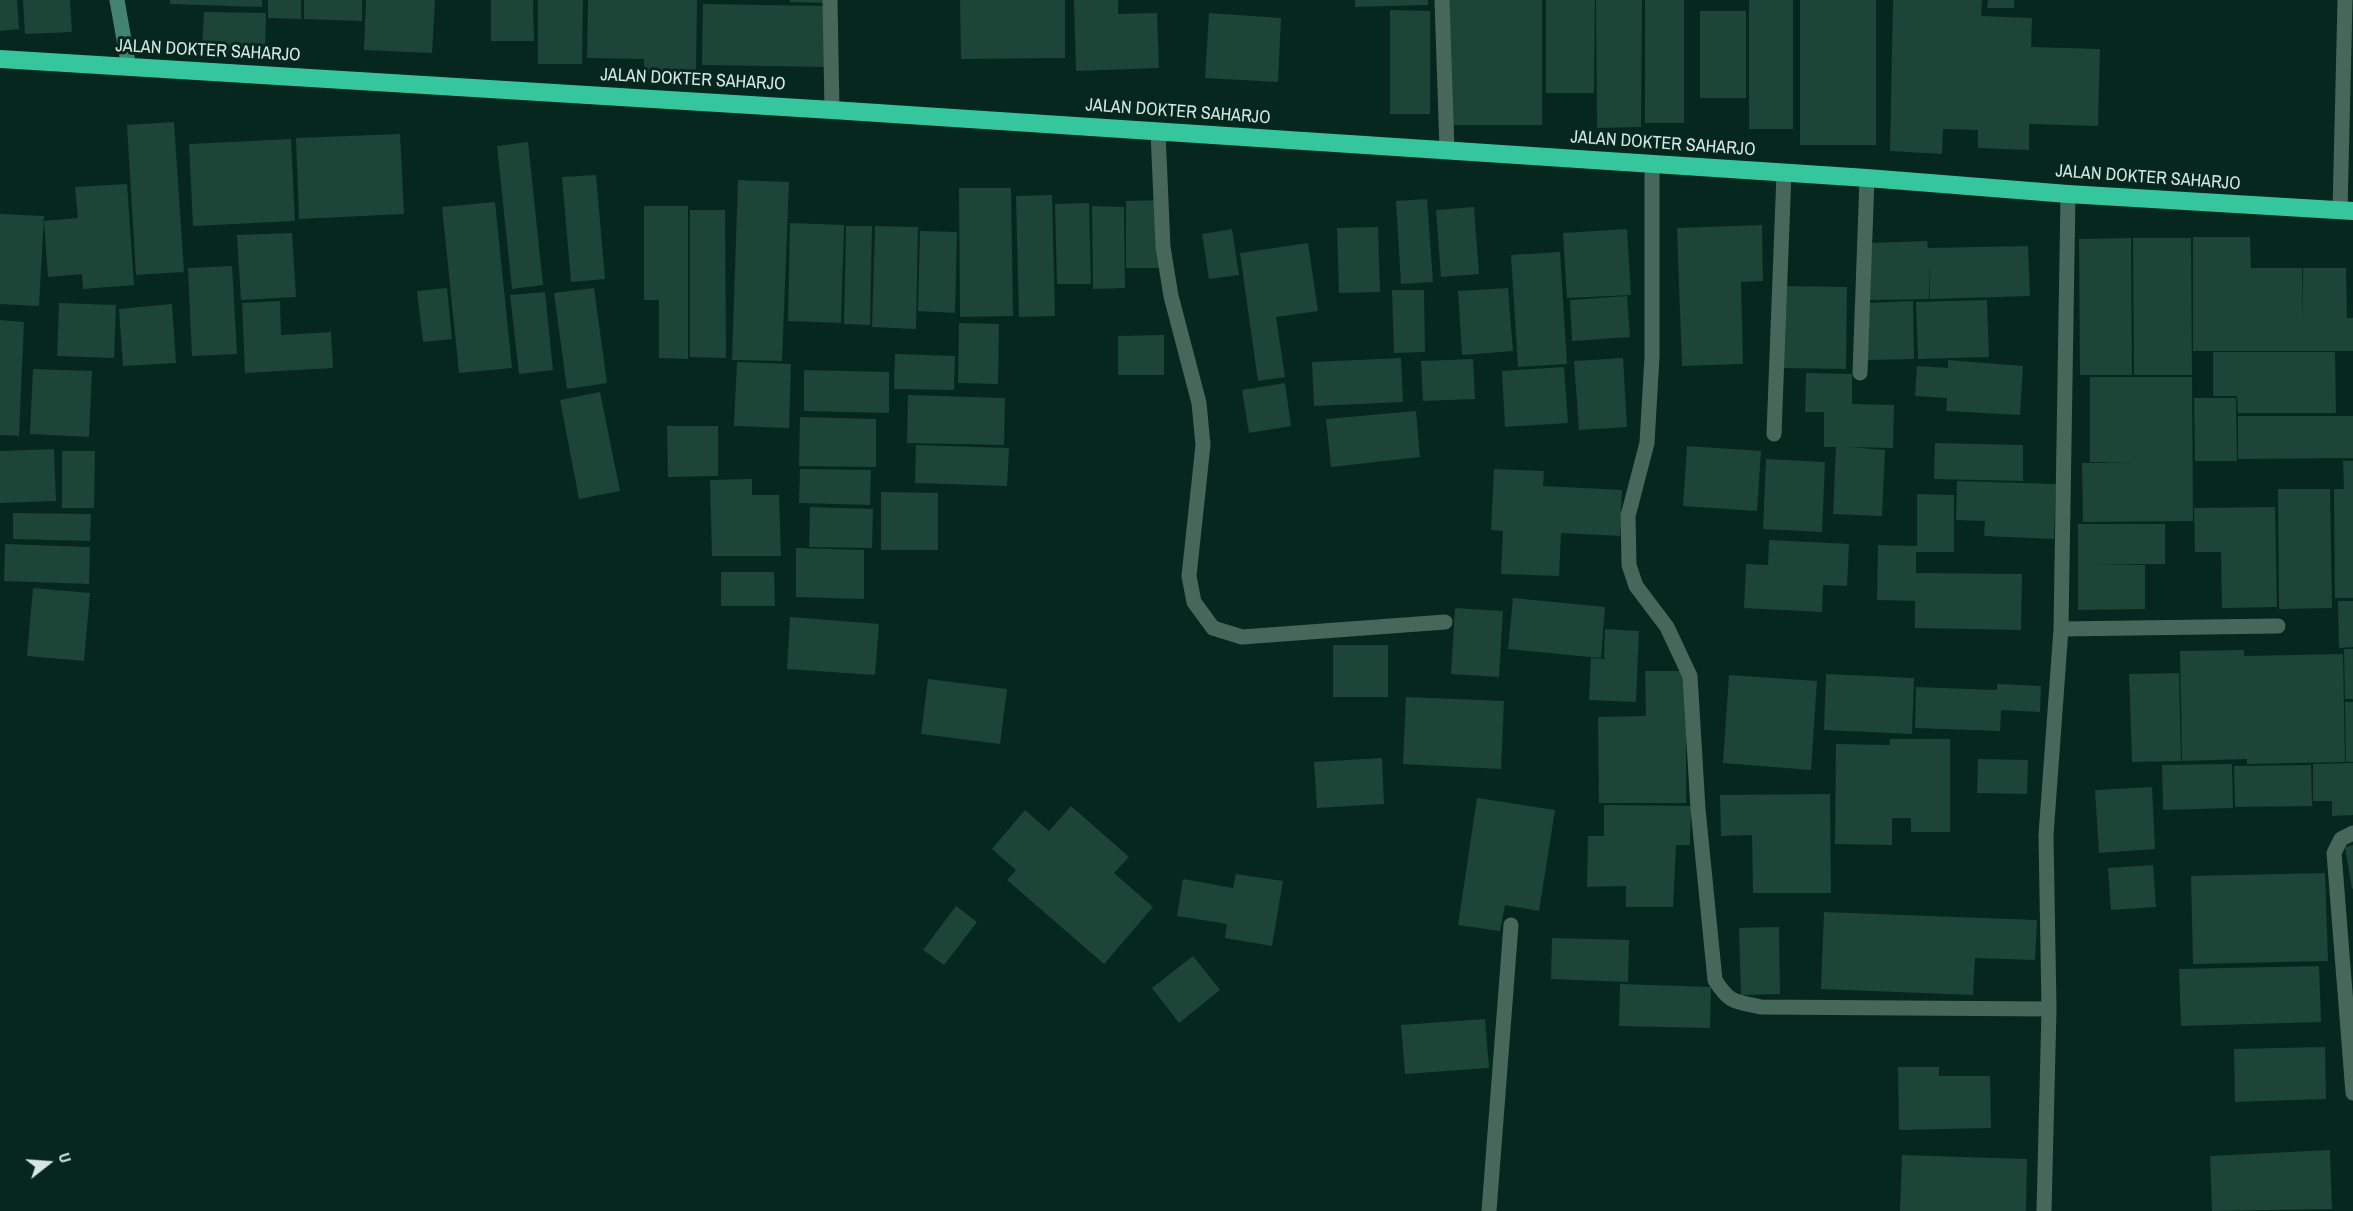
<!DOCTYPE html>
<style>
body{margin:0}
#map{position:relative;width:2353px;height:1211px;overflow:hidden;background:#06271d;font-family:"Archivo Narrow",sans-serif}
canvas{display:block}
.north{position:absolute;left:18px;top:1133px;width:60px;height:60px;-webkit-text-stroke:4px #06271d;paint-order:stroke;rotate:73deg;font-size:16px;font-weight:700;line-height:24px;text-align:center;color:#d5e7e0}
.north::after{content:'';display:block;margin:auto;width:21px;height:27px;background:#d5e7e0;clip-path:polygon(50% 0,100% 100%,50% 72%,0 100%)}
</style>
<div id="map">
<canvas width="2353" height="1211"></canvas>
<div class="north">U</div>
</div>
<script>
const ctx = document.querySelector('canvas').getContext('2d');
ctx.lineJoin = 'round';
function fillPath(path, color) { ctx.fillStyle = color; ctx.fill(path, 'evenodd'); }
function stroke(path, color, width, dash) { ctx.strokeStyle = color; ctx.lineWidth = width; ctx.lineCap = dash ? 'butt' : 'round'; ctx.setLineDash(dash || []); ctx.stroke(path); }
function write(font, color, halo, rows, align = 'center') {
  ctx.font = font + ' "Archivo Narrow",sans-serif'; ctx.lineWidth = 6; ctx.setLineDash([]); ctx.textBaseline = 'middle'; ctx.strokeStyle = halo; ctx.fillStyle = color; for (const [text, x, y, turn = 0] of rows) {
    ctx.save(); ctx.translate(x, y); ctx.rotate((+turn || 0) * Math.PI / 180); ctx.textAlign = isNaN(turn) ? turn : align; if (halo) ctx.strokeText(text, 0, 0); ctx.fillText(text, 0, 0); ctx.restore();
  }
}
const building = new Path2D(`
 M0,0H17L19,29L0,31Z
 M23,0H70L72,32L25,34Z
 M170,0H262V7L170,4Z
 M268,0H301V19L268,18Z
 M304,0H362V21L304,19Z
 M366,0H435L432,53L364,50Z
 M491,0H533L534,41H491Z
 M538,0H583L582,64H538Z
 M588,0H697L696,74L644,73V59L587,58Z
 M790,0H825V3L790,2Z
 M960,0H1065V58L961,59Z
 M1074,0H1118V14L1157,13L1159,68L1076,71Z
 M1355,0H1428V5L1355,7Z
 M1448,0H1542V125H1448Z
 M1546,0H1595L1594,93H1546Z
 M1596,0H1642L1641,127L1597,128Z
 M1645,0H1684V123H1645Z
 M1749,0H1793V129H1749Z
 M1800,0H1876V145H1800Z
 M1893,0H1982L1981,16L2032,18L2031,47L2100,49L2098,126L2029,124V150L1978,148V130L1943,129L1942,154L1890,151Z
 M1988,0H2014V8H1987Z
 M703,4L829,6L828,67L702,65Z
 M1390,10L1430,11V114H1390Z
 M1700,11H1746V98H1700Z
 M204,12L266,13L265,53L202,51Z
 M1209,13L1281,18L1278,82L1205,78Z
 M174,122L184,272L136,275L127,125Z
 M400,134L404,214L299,219L296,138Z
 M291,139L295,221L193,226L189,144Z
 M528,142L543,285L512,289L497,146Z
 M596,175L605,279L571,282L562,177Z
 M738,180L789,182L782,361L732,360Z
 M127,184L134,285L83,289L82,274L48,277L44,221L78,218L75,187Z
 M959,188H1011L1013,316L960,317Z
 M1052,195L1055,316L1019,317L1016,196Z
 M1427,199L1433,282L1401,284L1396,201Z
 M1160,200L1161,268H1126V201Z
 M495,202L512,368L459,373L442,207Z
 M1089,203L1091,284H1057L1055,204Z
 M644,206H688V359L659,358V300H644Z
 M1092,206L1124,207L1125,288L1093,289Z
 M1474,207L1479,274L1441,277L1436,210Z
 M690,210H725L726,358L690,357Z
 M0,214L44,216L39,306L0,304Z
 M790,223L844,225L841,323L788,321Z
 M1762,225L1763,281L1741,282L1743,364L1682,366L1677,228Z
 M846,226H872L870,325L844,324Z
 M875,226L918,227L916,329L872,327Z
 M1378,227L1380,292L1339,293L1337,228Z
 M1232,229L1239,275L1209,279L1202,234Z
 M1627,229L1631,295L1567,298L1563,233Z
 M920,231L957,232L955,313L918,311Z
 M292,233L296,297L241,300L237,235Z
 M2193,237H2250L2251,268H2302V324L2303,268H2346L2347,318H2353V351H2193Z
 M2131,238L2132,375H2080L2079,239Z
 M2133,238H2191L2192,375H2134Z
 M1927,241L1928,248L2028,246L2030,296L1930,299L1929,261V299L1870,300L1869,243Z
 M1308,243L1318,311L1276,317L1285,377L1258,381L1240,253Z
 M1560,252L1567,364L1518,367L1511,255Z
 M232,266L237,354L192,356L188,268Z
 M1783,286L1847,287L1846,369L1782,368Z
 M447,288L452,339L423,342L417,291Z
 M594,288L607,383L567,389L554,293Z
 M1508,288L1513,351L1462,355L1458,291Z
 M1392,290H1424L1425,352L1394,353Z
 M545,292L553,370L519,374L510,295Z
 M1627,296L1630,337L1572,341L1570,300Z
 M1987,300L1989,357L1918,359L1916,302Z
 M280,301L281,335L331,332L333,368L245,373L242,303Z
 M1913,301L1914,359L1868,360L1866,303Z
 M59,303L116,305L114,358L57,356Z
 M172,304L176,363L123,366L119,309Z
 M0,320L24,322L19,436L0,435Z
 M959,323L999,324L998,384L958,383Z
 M1164,335V375H1118V336Z
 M2213,352H2335L2336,413H2238L2237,396H2213Z
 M895,354L955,356L954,390L894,389Z
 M1401,358L1403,402L1314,406L1312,362Z
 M1623,358L1627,427L1579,430L1574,361Z
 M1473,359L1475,399L1423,401L1421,361Z
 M1948,360L2023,366L2020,415L1946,411L1947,398L1915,396L1917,366L1948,368Z
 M737,362L791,364L789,428L734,426Z
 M1564,367L1568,423L1505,427L1502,371Z
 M33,369L92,371L89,437L30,434Z
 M804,370L889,372V413L804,411Z
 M1806,373L1852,374V404L1894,405L1893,448L1849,447L1885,450L1882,516L1833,514L1836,447H1824V412H1805Z
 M2090,377H2192L2193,521L2083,522L2082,463H2135L2090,462Z
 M1285,383L1291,426L1249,433L1242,390Z
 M600,392L620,491L579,499L560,400Z
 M908,395L1005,398L1004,445L907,443Z
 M2194,398H2236L2237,461H2195Z
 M1416,411L1420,457L1331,467L1326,419Z
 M2238,416H2353V458L2238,459Z
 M800,417L876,419V467L799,466Z
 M667,426H718V476L668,477Z
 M1935,443L2023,445V481L1934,479Z
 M916,445L1009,448L1007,486L915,483Z
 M1687,446L1761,451L1757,511L1683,506Z
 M54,449L56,501L0,503V451Z
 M62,451H95L94,508H62Z
 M1766,459L1825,462L1822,532L1763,529Z
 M2343,461H2353V598H2335L2334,489H2344Z
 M800,469L871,470L870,505L799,503Z
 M1494,469L1544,471L1543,486L1622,490L1620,536L1561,533L1559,576L1501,574L1503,531L1491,530Z
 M752,479V495H779L781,556H712L710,480Z
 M1957,481L2056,484L2054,539L1984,536L1985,521L1956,520Z
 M2278,489H2330L2332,608L2279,609Z
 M881,492L938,493V550H881Z
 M1917,494L1954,495V552H1916V573L2022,574L2021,630L1915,628V601L1877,600L1878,545L1917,546Z
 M810,507L873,509L872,548L809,547Z
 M2275,507L2277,607L2222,608L2221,552H2195L2194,508Z
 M13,513L91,514L90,541L13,539Z
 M2078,524H2165V564H2091L2145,565V609L2078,610Z
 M1769,540L1849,544L1847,586L1823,585L1822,612L1744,608L1746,564L1768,565Z
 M5,544L90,547L89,584L4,581Z
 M796,548L864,550V599L796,597Z
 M721,572H774L775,606H721Z
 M33,588L90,593L84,661L27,656Z
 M1513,598L1605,607L1601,658L1508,649Z
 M2338,601H2353V647L2339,648Z
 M1455,608L1503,611L1499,677L1451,674Z
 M790,617L879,624L875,675L787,669Z
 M1605,629L1639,631L1636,702L1589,700L1591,658L1607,659L1604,658Z
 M1333,645H1388V697H1333Z
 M2344,649H2353V699H2345Z
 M2244,650V656L2343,654L2345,762L2247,764V759L2182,761L2180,651Z
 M1645,671H1686V803H1599L1598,717L1646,716Z
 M2179,673L2181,761L2132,762L2129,674Z
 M1826,674L1914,678L1912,734L1824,730Z
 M1729,675L1817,681L1811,770L1723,763Z
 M928,679L1007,689L1000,744L921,734Z
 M1997,684L2041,686L2040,712L2001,710L2000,731L1915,728L1916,687L1997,690Z
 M1406,697L1504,701L1501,769L1403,764Z
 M2345,702H2353V762H2346Z
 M1890,739H1950V832H1911V818H1892V845L1835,844L1836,744L1890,745Z
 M1382,758L1384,804L1317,808L1314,762Z
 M1978,759L2028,760L2027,794L1977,793Z
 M2353,763V815L2332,816V801H2313V764Z
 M2232,764L2233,808L2163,810L2162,765Z
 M2311,765L2312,806L2235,807L2234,766Z
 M2152,787L2155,849L2099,853L2095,790Z
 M1830,794L1831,893H1753L1752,835L1721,836L1720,795Z
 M1477,798L1555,810L1539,911L1505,905L1500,931L1458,925Z
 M1604,805L1691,806L1690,845H1676L1673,907H1626V886L1587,887L1588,836H1604Z
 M1071,806L1129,857L1114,873L1153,907L1104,964L1007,880L1016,870L992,849L1025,810L1049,831Z
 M2353,845V888L2352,889L2345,847Z
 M2153,865L2156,907L2111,910L2108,868Z
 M2325,873L2328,961L2193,964L2191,876Z
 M1236,874L1283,881L1272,946L1225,938L1227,924L1177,916L1183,879L1233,888Z
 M956,906L977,922L944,965L923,950Z
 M1824,912L2037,920L2035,960L1975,958L1973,995L1821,989Z
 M1779,927L1780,994L1741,995L1739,928Z
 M1552,938L1629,940L1628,982L1551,979Z
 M1193,956L1220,990L1179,1023L1152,988Z
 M2319,966L2321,1022L2181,1026L2179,969Z
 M1620,984L1711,987L1710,1028L1619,1026Z
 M1485,1019L1489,1068L1405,1074L1401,1025Z
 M2325,1047L2326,1099L2235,1102L2234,1049Z
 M1898,1067H1939V1076H1990L1991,1128L1899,1130Z
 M2330,1150L2332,1209L2212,1211L2210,1156Z
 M1902,1155L2027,1159L2026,1211H1900Z`);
const lane = new Path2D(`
 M1489,1211L1511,925`);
const street = new Path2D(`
 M830,0L832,110
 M1442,0L1447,150
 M1158,132L1163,247L1171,296L1199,403L1203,445L1189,576L1194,602L1213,628L1242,637L1445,622
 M1652,164V357L1647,443L1628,516L1629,565L1636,586L1667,627L1690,676L1698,809L1715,980C1730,1004 1735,1001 1761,1007L2049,1009
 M2340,211L2345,0
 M1860,373L1867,178
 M1774,434L1784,173
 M2061,629L2278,626
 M2353,833L2341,839L2334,853L2353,1093
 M2044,1211L2049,1009L2046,835L2061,629L2068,194`);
const secondary = new Path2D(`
 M117,0L129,68`);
const highway = new Path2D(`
 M0,59L832,110L1867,178L2068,194L2353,211`);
const streetNames = [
 ["JALAN DOKTER SAHARJO",208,51,3],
 ["JALAN DOKTER SAHARJO",693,80,3],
 ["JALAN DOKTER SAHARJO",1178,112,4],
 ["JALAN DOKTER SAHARJO",1663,144,4],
 ["JALAN DOKTER SAHARJO",2148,178,4]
];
fillPath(building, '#1c4437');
stroke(lane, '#47675b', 15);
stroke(street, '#47675b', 15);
stroke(secondary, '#42846f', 15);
stroke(highway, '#35c69e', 18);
write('18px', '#d5e7e0', '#06271d', streetNames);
</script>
